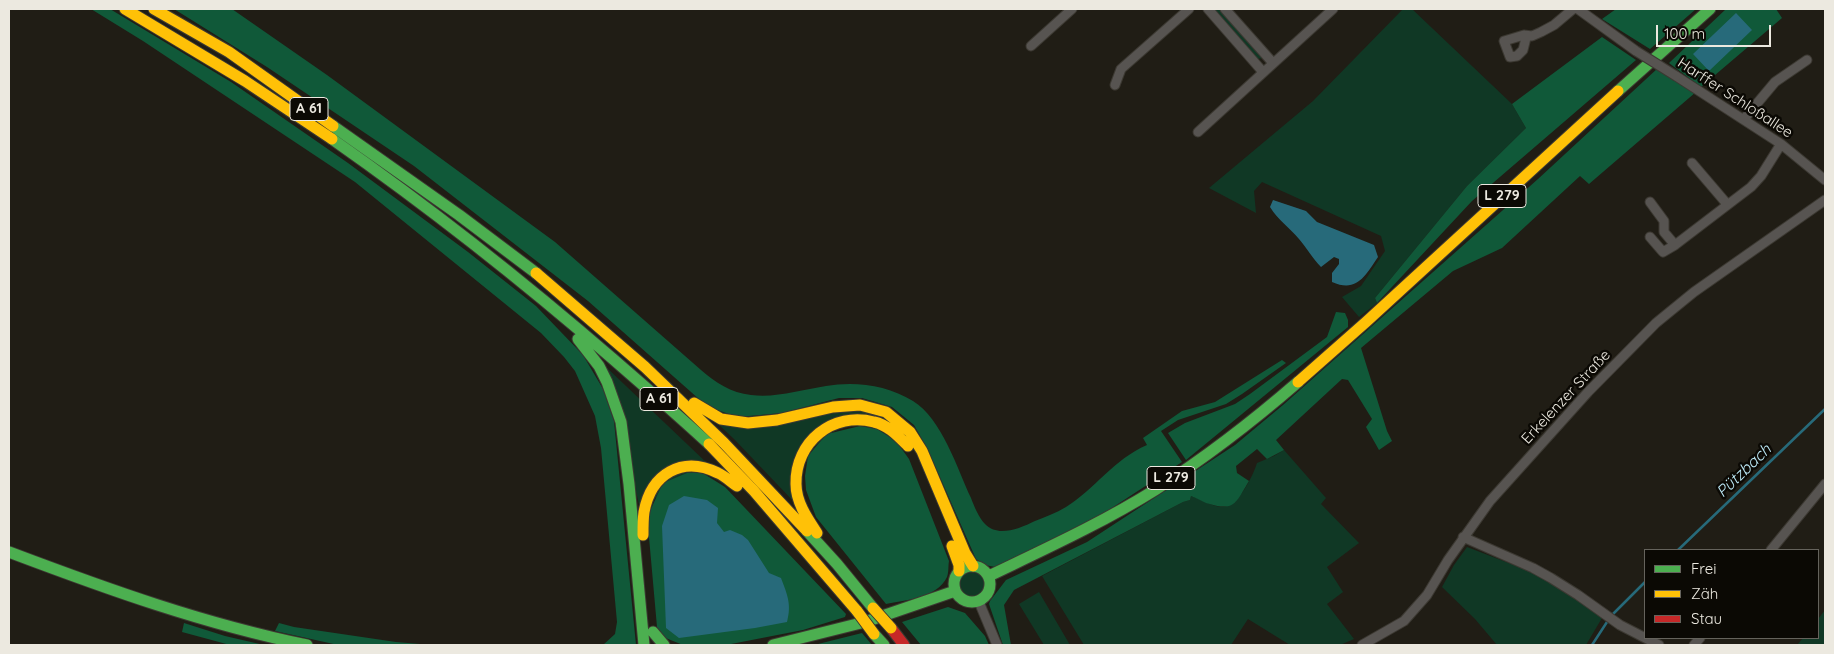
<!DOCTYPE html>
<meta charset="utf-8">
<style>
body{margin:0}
#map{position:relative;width:1834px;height:654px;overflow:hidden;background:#201d15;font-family:Quicksand,sans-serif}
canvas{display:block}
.frame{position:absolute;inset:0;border:10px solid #ece9e0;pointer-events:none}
.legend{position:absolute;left:1644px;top:549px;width:175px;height:90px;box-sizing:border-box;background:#0b0904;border:1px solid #65635c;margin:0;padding:6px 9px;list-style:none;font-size:15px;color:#ece9e0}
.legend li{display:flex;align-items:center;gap:10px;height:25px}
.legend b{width:25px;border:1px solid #65635c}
.scale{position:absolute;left:1656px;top:25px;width:115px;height:22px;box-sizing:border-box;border:2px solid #ece9e0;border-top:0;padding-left:6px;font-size:15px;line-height:18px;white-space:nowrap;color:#ece9e0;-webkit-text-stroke:4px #0b0904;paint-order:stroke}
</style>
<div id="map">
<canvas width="1834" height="654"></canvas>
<div class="frame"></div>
<ul class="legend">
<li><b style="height:6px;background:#4caf50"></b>Frei</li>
<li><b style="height:6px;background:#ffc107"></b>Zäh</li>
<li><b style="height:6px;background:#c62828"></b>Stau</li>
</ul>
<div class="scale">100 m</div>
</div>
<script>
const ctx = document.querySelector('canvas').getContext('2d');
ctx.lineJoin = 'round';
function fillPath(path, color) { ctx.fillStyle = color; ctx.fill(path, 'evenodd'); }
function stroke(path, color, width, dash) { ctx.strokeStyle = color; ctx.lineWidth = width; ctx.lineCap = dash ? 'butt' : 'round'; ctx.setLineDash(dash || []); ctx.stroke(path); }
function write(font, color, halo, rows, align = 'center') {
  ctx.font = font + ' Quicksand,sans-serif'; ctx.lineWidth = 5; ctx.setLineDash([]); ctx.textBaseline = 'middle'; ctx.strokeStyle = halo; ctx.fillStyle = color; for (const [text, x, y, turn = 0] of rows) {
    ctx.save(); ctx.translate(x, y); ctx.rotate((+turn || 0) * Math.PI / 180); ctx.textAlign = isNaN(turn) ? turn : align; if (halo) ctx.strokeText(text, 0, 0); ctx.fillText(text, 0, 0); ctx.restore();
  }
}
const green = new Path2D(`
 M1213,9H1222L1263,58L1257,59Z
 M1403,9H1412L1512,104L1526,128L1467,186L1375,298L1377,303L1359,317L1342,297L1361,286L1385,251L1381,236L1262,182L1254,191L1256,213L1209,188L1313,101Z
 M605,366L708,464L640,508Z
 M842,409L876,413L812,431L795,503L734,439L718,424Z
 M1284,450L1326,498L1321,504L1359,543L1327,567L1343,592L1327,604L1354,639L1340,645H1290L1248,619L1231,645H1084L1042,576L1183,502L1190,500L1191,496C1201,499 1211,506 1221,507C1237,509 1253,476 1257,463L1274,456Z
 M1467,547L1532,572L1579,601L1602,618L1586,645H1497L1475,619L1442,587L1454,565Z
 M957 584a16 16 0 1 1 32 0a16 16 0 1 1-32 0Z
 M1039,592L1070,645H1044L1019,604Z
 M1825,610V645H1797L1803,638H1818V619Z`);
const forest = new Path2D(`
 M91,9H110L231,82L348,163L468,252L536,306L583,355L603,389L614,421L636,645H603L615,634L617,622L601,448L595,416L575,371L564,357L541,333L355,182L143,41Z
 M174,9H232L327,75L555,242L701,370C715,382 731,393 751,395C777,398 800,390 826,386C855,381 887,385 913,401C942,419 957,468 971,498C974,506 979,518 985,524C990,529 996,531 1002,531C1013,531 1025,526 1035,521C1045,517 1056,513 1066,507C1095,489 1114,459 1147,445L1143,438L1182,411L1215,402L1282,360L1286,363L1242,394L1226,404L1178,420L1161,431L1182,462L1092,521L995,567L985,565L976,559L928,450L914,425L892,407L862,398H839L782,413L738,417L708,407L588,301L414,166L267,67Z
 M1616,9H1696L1650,49L1602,19Z
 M1726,9H1776L1782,18L1701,87L1669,63Z
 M1602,37L1636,60L1472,201L1377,303L1375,298L1467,186L1526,128L1512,104Z
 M1658,68L1696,92L1589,184L1580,176L1502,248L1453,271L1361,348L1387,431L1392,441L1379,450L1366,427L1372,419L1348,380L1342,379L1276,440L1284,450L1267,459L1257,449L1236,466L1237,473L1249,481C1235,504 1235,512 1206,503C1201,501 1197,498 1191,496L1190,500L1183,502L1014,590L1004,605L1011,645H1003L989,604L990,601L1006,580L1087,542L1235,445L1283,405L1538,179Z
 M1336,312L1345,313L1348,320V327L1186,460L1168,433L1185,423L1235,404L1250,394L1327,337Z
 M860,426L877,429L896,441L909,459L949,561C948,566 949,572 947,577C937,598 906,600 886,604L816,517L806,490L805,476L808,456L818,444L827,434Z
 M701,472L725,487L846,614L845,617L803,630L726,645H683L663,637L657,627L648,526L649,513L663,483L687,473Z
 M948,607L965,613L985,636L989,645H921L902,622Z
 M184,623L225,636L264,645H230L182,632Z
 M279,623L294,627L396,642L432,645H338L275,631Z
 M862,633L872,645H814Z`);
const water = new Path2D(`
 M1736,13L1752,30L1709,71L1693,54Z
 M1273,200L1306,211L1317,222L1374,245L1378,257C1365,276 1357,293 1332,282V273L1339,264V259L1334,257L1321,267C1312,258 1307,248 1299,239C1290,228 1278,220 1270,207Z
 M684,496L707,500L718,508L717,523L724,532L730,530L742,535L748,540L769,573L781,578C787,594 792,604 787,622L755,628L679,638L666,628L662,526L669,505Z`);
const stream = new Path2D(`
 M1678,550L1825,409
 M1613,614L1645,582
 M1592,645L1607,622`);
const street = new Path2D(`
 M1208,9L1263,72
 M1225,9L1273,63
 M1578,9L1636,51
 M1524,35L1526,38L1523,50L1517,56L1510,57L1504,41L1524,35L1532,36L1541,32L1554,25L1573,9
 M1031,46L1072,9
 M1676,76L1781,144L1825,180
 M1115,85L1121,69L1189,9
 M1744,119L1775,82L1807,60
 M1198,132L1333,9
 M1692,163L1727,204
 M1650,202L1664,221V232L1675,245
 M1650,237L1663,252L1675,245L1751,187L1761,176L1781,144
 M1463,537L1533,568L1551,578L1578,595L1620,625L1659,645
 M1771,550L1825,484
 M979,602L997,645
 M1362,645L1404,621L1427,595L1448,560L1490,501L1588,392L1656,323L1694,292L1825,200
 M1694,645L1700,638`);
const fast = new Path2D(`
 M1618,91L1710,9
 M333,126L459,215L536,273
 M332,139C429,207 523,281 613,359C645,387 678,415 709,444
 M578,339L599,366L607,382L621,422L629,484L644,645
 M807,531L837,564L873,608
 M9,552C107,589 204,624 307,645
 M954 584a18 18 0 1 1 36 0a18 18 0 1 1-36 0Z
 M989,576C1045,549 1102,523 1155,490C1205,458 1253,421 1298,382
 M653,632L664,645
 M874,634L884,645
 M773,645L865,622L955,591`);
const slow = new Path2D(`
 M125,9L245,81L332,139
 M154,9L229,52L333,126
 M536,273L645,367L724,443L807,531
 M1298,382L1366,322L1618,91
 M694,403L721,419L748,423L777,420L833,407L860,405L886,412L910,432L922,451L965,553L973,566
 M709,444L754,491L857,611
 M817,533C807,518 796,502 796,484C795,442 833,411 874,422C888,425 898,436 908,446
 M643,535C643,528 643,519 644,512C651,474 682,455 718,473C725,476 731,482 737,486
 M952,546L959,565V571`);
const jam = new Path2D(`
 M891,628L904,645`);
const streetBridge = new Path2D(`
 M1636,51L1676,76`);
const slowBridge = new Path2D(`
 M873,608L891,628
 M857,611L874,634`);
const shields = [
 [309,109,38],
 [1502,196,48],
 [659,399,38],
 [1171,478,48]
];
const shieldNames = [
 ["A 61",309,109],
 ["L 279",1502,196],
 ["A 61",659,399],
 ["L 279",1171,478]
];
const streetNames = [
 ["Harffer Schloßallee",1735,98,33],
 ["Erkelenzer Straße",1566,397,-47]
];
const waterNames = [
 ["Pützbach",1744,471,-44]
];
fillPath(green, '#103825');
fillPath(forest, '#105939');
fillPath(water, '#276a7a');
stroke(stream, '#276a7a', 2.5);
stroke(street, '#3c3932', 11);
stroke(fast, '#3c3932', 13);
stroke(slow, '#3c3932', 13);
stroke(jam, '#3c3932', 13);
stroke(street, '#575451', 9);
stroke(fast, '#4caf50', 11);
stroke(slow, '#ffc107', 11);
stroke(jam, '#c62828', 11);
stroke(streetBridge, '#3c3932', 11, []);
stroke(slowBridge, '#3c3932', 13, []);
stroke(streetBridge, '#575451', 9);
stroke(slowBridge, '#ffc107', 11);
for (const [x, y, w] of shields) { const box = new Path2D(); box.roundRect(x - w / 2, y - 11.5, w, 23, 4); ctx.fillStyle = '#0b0904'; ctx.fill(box); stroke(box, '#ece9e0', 1); }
write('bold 14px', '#ece9e0', null, shieldNames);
write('15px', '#ece9e0', '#0b0904', streetNames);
write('italic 16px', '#bfecfa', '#0b0904', waterNames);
</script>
